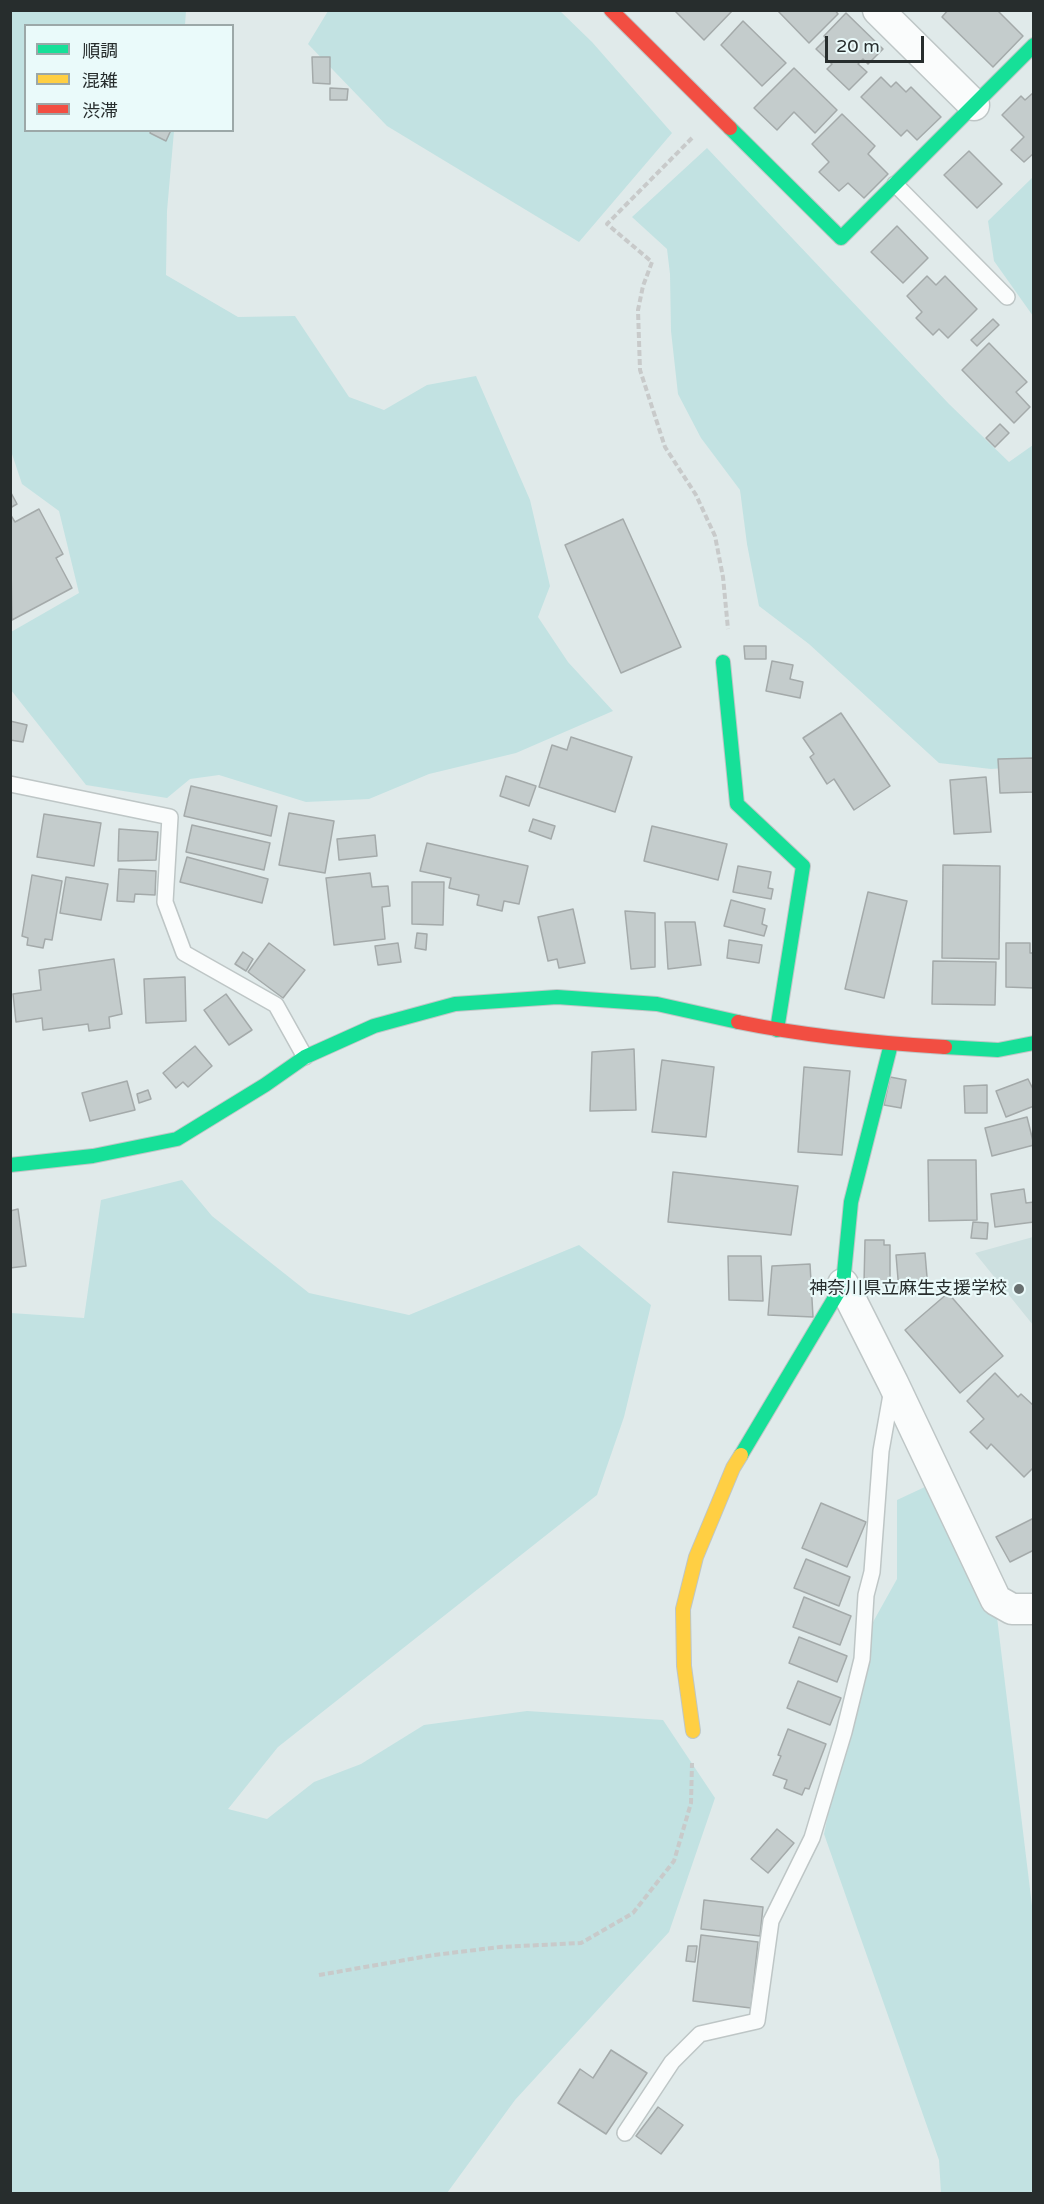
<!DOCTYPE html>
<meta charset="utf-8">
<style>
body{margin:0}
#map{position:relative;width:1044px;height:2204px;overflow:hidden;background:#e0eaea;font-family:"Varela Round","Noto Sans JP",sans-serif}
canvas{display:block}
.frame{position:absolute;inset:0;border:12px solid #272d2d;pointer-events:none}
.legend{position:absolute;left:24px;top:24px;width:210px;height:108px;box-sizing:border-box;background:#eafafa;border:2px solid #9ca8a8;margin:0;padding:8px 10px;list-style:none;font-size:18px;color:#272d2d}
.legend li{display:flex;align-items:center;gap:12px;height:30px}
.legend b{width:30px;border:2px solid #9ca8a8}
.scale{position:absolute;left:825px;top:36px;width:99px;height:27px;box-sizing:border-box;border:3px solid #272d2d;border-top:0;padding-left:8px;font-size:18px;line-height:21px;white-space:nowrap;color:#272d2d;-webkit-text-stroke:4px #eafafa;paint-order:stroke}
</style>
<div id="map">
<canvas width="1044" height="2204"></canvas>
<div class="frame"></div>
<ul class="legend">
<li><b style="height:8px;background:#16e098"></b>順調</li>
<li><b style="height:8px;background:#ffcf43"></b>混雑</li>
<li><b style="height:8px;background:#f24e42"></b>渋滞</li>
</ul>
<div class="scale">20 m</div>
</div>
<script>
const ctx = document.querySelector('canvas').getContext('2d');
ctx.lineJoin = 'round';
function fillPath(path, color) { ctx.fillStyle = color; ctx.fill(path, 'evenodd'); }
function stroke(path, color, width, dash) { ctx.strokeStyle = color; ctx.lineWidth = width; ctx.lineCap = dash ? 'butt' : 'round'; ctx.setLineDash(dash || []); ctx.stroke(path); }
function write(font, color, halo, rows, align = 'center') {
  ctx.font = font + ' "Varela Round","Noto Sans JP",sans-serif'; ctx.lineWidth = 4.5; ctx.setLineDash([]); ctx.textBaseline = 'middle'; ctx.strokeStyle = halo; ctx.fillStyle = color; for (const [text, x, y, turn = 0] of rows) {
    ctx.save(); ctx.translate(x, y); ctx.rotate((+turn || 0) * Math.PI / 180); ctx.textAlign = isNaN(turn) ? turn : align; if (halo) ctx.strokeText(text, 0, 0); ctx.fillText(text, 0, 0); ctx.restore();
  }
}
const built = new Path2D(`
 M1033,1237H1034L1033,1325L975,1253Z`);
const green = new Path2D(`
 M11,11H186L185,25L26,26V130L174,131L167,211L166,275L238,317L295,316L349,397L384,410L427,385L476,376L530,500L550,586L538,617L568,662L613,711L516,753L429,774L369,799L306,802L219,775L190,779L167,798L86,785L11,690V632L79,593L59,511L22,484L11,451Z
 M328,11H560L592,42L672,133L579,242L387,126L308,44Z
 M707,148L949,404L1009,462L1033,445V766L991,769L939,763L809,644L759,606L747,544L740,490L701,438L678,394L671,331L670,274L667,249L632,217Z
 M1033,177V316L994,261L988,221Z
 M182,1180L212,1216L309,1293L409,1315L579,1245L651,1305L624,1417L597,1495L278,1747L228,1809L267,1819L314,1782L361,1764L424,1725L527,1711L663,1720L715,1798L669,1932L515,2100L447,2193H11V1313L84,1318L101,1200Z
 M927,1486L996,1609L1033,1914V2193H941L939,2160L824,1834L863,1640L897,1579V1500Z`);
const building = new Path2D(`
 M674,10H733L704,40Z
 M777,10H835L838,14L809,43Z
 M948,10H997L1023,36L993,67L942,17Z
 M846,13L883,49L868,64L863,59L858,64L867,72L849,90L827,69L832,64L816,49L826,39L824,36Z
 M743,21L786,63L762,86L721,45Z
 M312,57H330V84L313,83Z
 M794,68L837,110L815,133L794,112L777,130L754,108Z
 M881,77L891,87L896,82L906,92L911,87L941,117L917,140L907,130L901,136L861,97Z
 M330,88L348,89L347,100H330Z
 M1034,92V153L1024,162L1011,150L1024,137L1002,115L1021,96L1025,100Z
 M842,114L875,146L868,154L888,174L864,198L848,183L839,191L819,172L829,162L812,144Z
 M151,130H171L166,141L150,133Z
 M969,151L1002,184L977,208L944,175Z
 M897,226L928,258L903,283L871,252Z
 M927,276L936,285L945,276L977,309L948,338L939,329L933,335L916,318L922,312L907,296Z
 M993,319L999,325L977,346L971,340Z
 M989,343L1027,382L1016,392L1030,407L1014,423L962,370Z
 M1000,424L1009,433L995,447L986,438Z
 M10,491L17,504L10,508Z
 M39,509L63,554L56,558L72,588L12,620L10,514L15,522Z
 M623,519L681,647L621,673L565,545Z
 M744,646H766V659H745Z
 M772,661L793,665L790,679L803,682L800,698L766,691Z
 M841,713L890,786L854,810L834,779L827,784L810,757L814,754L803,738Z
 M10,721L27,725L23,742L10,740Z
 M571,737L632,757L615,812L539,787L552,745L567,750Z
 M1034,758V792L1000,793L998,759Z
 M506,776L536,786L529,806L500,796Z
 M986,777L991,832L954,834L950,780Z
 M191,786L277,806L271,836L184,816Z
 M289,813L334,821L325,873L279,865Z
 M44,814L101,823L94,866L37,857Z
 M533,819L555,826L551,839L529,831Z
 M192,825L270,843L264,870L186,852Z
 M652,826L727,844L718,880L644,861Z
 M119,829L158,832L156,860L118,861Z
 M375,835L377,856L339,860L337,839Z
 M427,843L528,866L519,904L504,901L502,911L477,905L479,895L449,888L451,878L420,871Z
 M187,857L268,879L262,903L180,882Z
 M943,865L1000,866L999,959L942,958Z
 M738,866L771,872L768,888L773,889L771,899L733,892Z
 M119,869L156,871L155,895L135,894L134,902L117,901Z
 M370,873L372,887L388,886L390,906L382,907L385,939L334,945L326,878Z
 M32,875L62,881L52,940L45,939L43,948L27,945L28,938L22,936Z
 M66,877L108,884L101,920L60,913Z
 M412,882H444L443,925L412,924Z
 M868,892L907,901L884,998L845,989Z
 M731,900L765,909L762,924L767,926L764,936L724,926Z
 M573,909L585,963L559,968L557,959L548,961L538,917Z
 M625,911L655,913V967L631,969Z
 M665,922H695L701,965L668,969Z
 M417,933L427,934L426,950L415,948Z
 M729,940L762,945L759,963L727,958Z
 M269,943L305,970L283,998L248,972Z
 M398,943L401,962L378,965L375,946Z
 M1006,943H1030V953H1034V988L1006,987Z
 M243,952L253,959L246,971L235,964Z
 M114,959L122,1014L109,1017L110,1028L89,1031L88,1024L43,1030L42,1018L16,1022L13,994L41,990L39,970Z
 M933,961L996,962L995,1005L932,1004Z
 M185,977L186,1021L146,1023L144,979Z
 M226,994L252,1030L229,1045L204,1010Z
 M195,1046L212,1066L188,1087L183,1082L176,1088L163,1073Z
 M634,1049L636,1110L590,1111L592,1052Z
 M662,1060L714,1067L706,1137L652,1132Z
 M804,1067L850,1071L842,1155L798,1152Z
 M890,1077L906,1080L901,1108L884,1105Z
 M1028,1079L1034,1091V1106L1006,1117L996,1091Z
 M127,1081L135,1110L90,1121L82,1093Z
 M987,1085V1113H965L964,1086Z
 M148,1090L151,1099L139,1103L137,1094Z
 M1027,1117L1034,1145L992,1156L985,1128Z
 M928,1160H976L977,1220L929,1221Z
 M673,1172L798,1186L791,1235L668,1222Z
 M1024,1189L1026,1203L1034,1202V1222L995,1227L991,1194Z
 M18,1209L26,1266L10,1268V1211Z
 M973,1222L988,1223L987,1239L971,1238Z
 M865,1240H884V1245H890V1284L864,1283Z
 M925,1253L928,1289L899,1291L896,1255Z
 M728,1256H761L763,1301L729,1300Z
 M810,1264L813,1317L768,1315L772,1266Z
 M948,1293L1003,1356L960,1393L905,1330Z
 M995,1373L1018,1397L1021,1394L1034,1406V1467L1024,1477L991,1444L987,1449L970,1432L984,1419L967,1401Z
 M821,1503L866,1522L847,1567L802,1548Z
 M1034,1518V1550L1010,1562L996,1537Z
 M806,1559L850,1577L839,1606L794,1588Z
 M804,1597L851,1616L840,1645L793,1627Z
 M799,1637L847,1656L837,1682L789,1663Z
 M798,1681L841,1698L830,1725L787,1708Z
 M788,1729L826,1744L809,1789L805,1788L802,1795L784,1788L787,1780L773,1775L781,1756L778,1755Z
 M777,1829L794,1843L768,1873L751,1859Z
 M704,1900L763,1907L760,1936L701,1929Z
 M701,1935L758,1942L751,2008L693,2001Z
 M688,1946H697L695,1962L686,1961Z
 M611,2050L647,2073L606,2134L558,2103L580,2069L593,2078Z
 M658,2107L683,2125L661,2154L636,2136Z`);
const path = new Path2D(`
 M692,138L607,224L652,262L643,286L638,310L640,370L665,447L696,495L715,536L723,577L728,629
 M319,1975L434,1955L500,1947L581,1943L633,1913L674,1861L691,1803L692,1763`);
const lane = new Path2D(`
 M895,184L1007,297
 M10,784L170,817L165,902L184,953L276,1005L305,1057
 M625,2133L672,2062L700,2034L757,2021L771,1921L812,1838L844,1732L862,1659L866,1595L872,1572L881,1451L892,1389`);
const street = new Path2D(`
 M878,10L974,105
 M843,1284L893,1383L996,1600L1012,1609H1034`);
const fast = new Path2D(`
 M730,128L841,238L1034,45
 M723,662L737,804L803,866L777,1030
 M945,1047L998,1050L1034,1043
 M10,1165L93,1156L177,1139L265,1085L305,1057L374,1026L455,1004L557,997L657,1004L738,1022
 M741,1455L843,1284L851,1202L891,1044`);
const slow = new Path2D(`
 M693,1731L684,1666L683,1609L696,1557L733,1468L741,1455`);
const jam = new Path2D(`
 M611,10L730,128
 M738,1022C806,1036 876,1043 945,1047`);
const markers = [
 [1019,1289,6,"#686f6f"]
];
const poiNames = [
 ["神奈川県立麻生支援学校",1007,1289]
];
fillPath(built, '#cde0e0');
fillPath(green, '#c2e2e2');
fillPath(building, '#c4cccc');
stroke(building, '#a4aaaa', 1.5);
stroke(lane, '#bec6c6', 18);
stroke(street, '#bec6c6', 33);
stroke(fast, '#bec6c6', 16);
stroke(slow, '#bec6c6', 16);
stroke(jam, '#bec6c6', 16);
stroke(path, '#c8caca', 4, [6, 3]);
stroke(lane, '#fafcfc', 15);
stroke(street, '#fafcfc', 30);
stroke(fast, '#16e098', 14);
stroke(slow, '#ffcf43', 14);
stroke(jam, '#f24e42', 14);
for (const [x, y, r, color] of markers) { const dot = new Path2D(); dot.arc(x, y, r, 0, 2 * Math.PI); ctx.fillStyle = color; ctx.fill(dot); stroke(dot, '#eafafa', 2); }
write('18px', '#272d2d', '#eafafa', poiNames, 'right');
</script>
